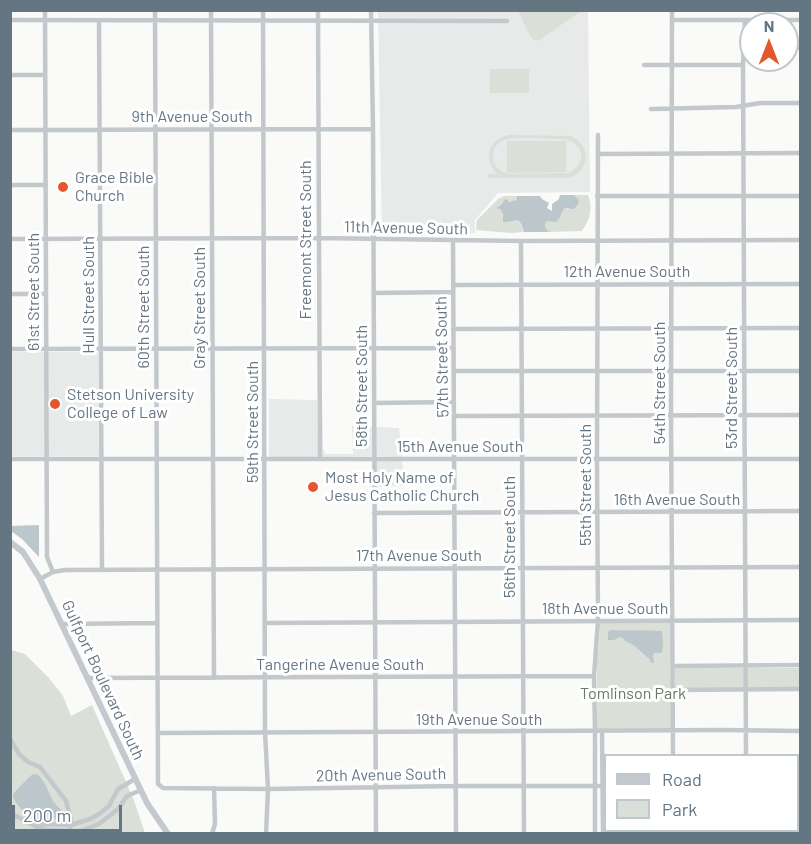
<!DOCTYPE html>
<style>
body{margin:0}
#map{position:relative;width:811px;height:844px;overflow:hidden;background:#fafaf8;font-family:Barlow,sans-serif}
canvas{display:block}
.frame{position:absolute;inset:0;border:12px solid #657683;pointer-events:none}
.legend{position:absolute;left:604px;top:754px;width:195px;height:78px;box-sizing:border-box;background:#fff;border:2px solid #c1c8cd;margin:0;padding:8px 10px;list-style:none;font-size:18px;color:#657683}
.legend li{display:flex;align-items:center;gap:12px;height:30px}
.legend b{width:30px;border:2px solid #c1c8cd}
.north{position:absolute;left:739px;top:12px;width:60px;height:60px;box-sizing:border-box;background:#fff;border:2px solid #c1c8cd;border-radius:50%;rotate:0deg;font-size:16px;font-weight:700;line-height:24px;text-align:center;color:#657683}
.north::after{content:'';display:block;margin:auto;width:21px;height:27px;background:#e4572e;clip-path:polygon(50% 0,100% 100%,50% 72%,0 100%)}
.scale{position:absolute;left:12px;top:805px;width:110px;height:27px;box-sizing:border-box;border:3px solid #657683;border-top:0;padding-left:8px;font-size:18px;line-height:21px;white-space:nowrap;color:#657683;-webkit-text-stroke:4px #fff;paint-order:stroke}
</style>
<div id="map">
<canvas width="811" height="844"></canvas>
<div class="frame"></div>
<ul class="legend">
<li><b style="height:8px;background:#c3c9ce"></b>Road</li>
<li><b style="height:16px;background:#dadfd7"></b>Park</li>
</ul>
<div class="north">N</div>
<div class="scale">200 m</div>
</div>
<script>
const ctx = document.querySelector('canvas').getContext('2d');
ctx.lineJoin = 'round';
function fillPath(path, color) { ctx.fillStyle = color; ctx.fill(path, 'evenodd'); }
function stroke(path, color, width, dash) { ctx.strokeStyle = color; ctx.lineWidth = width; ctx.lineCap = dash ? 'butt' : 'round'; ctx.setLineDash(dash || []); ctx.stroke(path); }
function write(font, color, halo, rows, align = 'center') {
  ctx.font = font + ' Barlow,sans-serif'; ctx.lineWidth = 6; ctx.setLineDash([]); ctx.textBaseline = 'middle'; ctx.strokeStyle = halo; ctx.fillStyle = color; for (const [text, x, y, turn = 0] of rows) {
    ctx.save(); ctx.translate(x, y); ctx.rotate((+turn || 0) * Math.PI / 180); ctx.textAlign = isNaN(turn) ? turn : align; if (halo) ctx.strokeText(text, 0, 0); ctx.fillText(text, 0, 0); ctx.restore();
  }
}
const built = new Path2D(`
 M378,11H588L590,192L498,193L475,220V233H382Z
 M10,352H98L99,456H11Z
 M269,399L317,400L318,457H269Z
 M322,400L323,447L325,454H353L352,426L372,427V456L321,457Z
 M376,427L399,428L402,457L376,456Z
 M376,461H402L405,486L376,487Z`);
const green = new Path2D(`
 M518,11H581L538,41L532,39Z
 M490,69H529V93H490Z
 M509,135L571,136C592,146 590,170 569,178H488V174H497C483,158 488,139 509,135ZM563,139C584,142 588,163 569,173L509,174C501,172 494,167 493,158C492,150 497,142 505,140C516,136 550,139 563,139Z
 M507,141H566V172L507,173Z
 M574,195H588C593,208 590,220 582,231L549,232L545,227V223L548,221L558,220C562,216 562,212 565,208L568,209L578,199Z
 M504,196H517C514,205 510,200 504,200L502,204L497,207L500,209L504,220L517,221L520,223L524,232L511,233L476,230L477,220L498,199Z
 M600,623H670L671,729H597V658L599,645ZM617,631L623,632L647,631L656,653L653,656V660C640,655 639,645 625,641V639L619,637Z
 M11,650L25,654L48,677L63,696L71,716L92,705L133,798L145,833H11Z
 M675,668H744V688H675Z
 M748,668H800V687L748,688Z`);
const water = new Path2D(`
 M560,195H574L578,199L579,202C574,211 573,209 565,208C561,213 562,217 556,222L548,221L545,223V227L549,232H524C519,214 515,223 503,222V215L500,209L496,208L502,204L504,200L507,199L509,202L516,200L517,196H540L542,199L549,203L547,208L552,211V204L559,199Z
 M39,525V557L22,539L11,531L10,526Z
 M610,630C627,631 644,630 662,631L663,643L662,653H655L653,656L654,663L650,662V659C640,653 637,645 625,641L624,639L619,637L614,640H608V632Z
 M33,774L38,775C46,782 48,792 53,801C57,807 63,810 65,817L56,820L51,815L45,819C41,819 35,819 31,817C26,814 12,801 13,795C15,791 29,777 33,774Z`);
const minorTunnel = new Path2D(`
 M92,821L96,819`);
const minor = new Path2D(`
 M45,10L47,557L53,572
 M155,10L158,784L163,788L268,789L455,786H606
 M211,10L214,678
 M263,10L265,732L268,789L266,834
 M318,10L320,459
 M371,10L373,129L376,834
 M672,10L671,415L673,756
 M10,20L507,21
 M672,20H800
 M745,20L743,65L746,756
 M99,21L102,569
 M787,48H800
 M644,65H743
 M10,75H45
 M651,109L736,107L760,103H800
 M10,130L373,129
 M598,154L800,153
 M10,185H46
 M597,196H800
 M10,239L318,238L521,241L800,240
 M453,241L456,834
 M521,241L524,834
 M453,285L800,284
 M374,293L453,292
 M10,294H46
 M453,329L800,328
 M10,349L454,348
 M454,371H800
 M374,403L454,402
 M454,416L800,415
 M10,459H800
 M374,513L800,511
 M40,579L53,572L65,570L800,567
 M265,623L800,620
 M61,624L157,623
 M673,666L800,665
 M87,678L594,676
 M673,690L800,689
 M602,732L603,834
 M158,733L723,730L800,731
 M10,739L19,754L28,762L40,767L66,801L71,819L70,832
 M798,785H800
 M10,813L39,828L49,830L80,831L99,824L118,809L127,796L141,790
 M36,825L41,824L71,825L90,819L99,814L109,806L118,789L135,779
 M673,830V834
 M212,834L215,824L214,788
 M595,834V731L594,676L598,621L597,460L598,135
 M747,834V830`);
const major = new Path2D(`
 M10,542L23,552L40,579L147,803L168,834`);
const markers = [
 [63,187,6,"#e4572e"],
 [55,404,6,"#e4572e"],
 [313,487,6,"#e4572e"]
];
const streetNames = [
 ["9th Avenue South",192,117],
 ["11th Avenue South",406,228,1],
 ["Freemont Street South",306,240,-90],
 ["12th Avenue South",627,272],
 ["61st Street South",34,292,-90],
 ["Hull Street South",89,295,-90],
 ["60th Street South",144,307,-90],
 ["Gray Street South",200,308,-90],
 ["57th Street South",442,357,-91],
 ["54th Street South",660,383,-90],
 ["58th Street South",362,386,-90],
 ["53rd Street South",732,388,-90],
 ["59th Street South",253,422,-90],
 ["15th Avenue South",460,447],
 ["55th Street South",586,485,-90],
 ["16th Avenue South",677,500],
 ["56th Street South",510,537,-90],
 ["17th Avenue South",419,556],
 ["18th Avenue South",605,609],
 ["Tangerine Avenue South",340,665],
 ["Gulfport Boulevard South",103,680,65],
 ["19th Avenue South",479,720],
 ["20th Avenue South",381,775,-1]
];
const poiNames = [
 ["Grace Bible",75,178],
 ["Church",75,196],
 ["Stetson University",67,395],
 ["College of Law",67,413],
 ["Most Holy Name of",325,478],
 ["Jesus Catholic Church",325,496]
];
const parkNames = [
 ["Tomlinson Park",633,694]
];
fillPath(built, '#e8e9e9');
fillPath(green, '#dadfd7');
fillPath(water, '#bbc7cb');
stroke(minorTunnel, '#d5d9db', 4.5, [4.5, 2]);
stroke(minor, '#c3c8cc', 4.5);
stroke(major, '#c3c9ce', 6);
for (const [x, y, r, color] of markers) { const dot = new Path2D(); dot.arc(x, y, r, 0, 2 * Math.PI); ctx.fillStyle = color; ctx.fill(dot); stroke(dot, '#fff', 2); }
write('16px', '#657683', '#fff', streetNames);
write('16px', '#657683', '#fff', poiNames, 'left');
write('16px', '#687a64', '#fff', parkNames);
</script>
